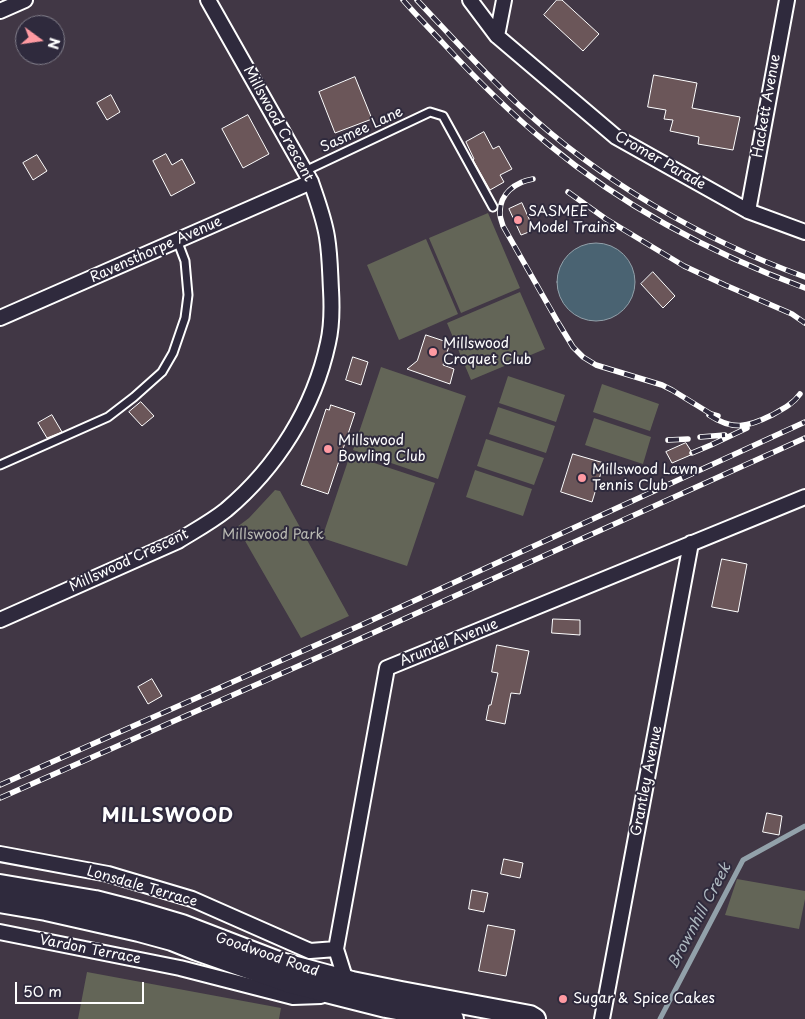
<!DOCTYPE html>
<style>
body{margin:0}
#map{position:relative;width:805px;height:1019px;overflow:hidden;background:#413745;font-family:"Playpen Sans",sans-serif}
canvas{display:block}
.north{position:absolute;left:15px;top:15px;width:50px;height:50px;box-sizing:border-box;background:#2f2a3d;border:1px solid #827f8b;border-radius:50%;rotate:104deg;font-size:14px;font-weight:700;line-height:20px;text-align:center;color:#fff}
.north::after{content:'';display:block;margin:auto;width:18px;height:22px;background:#ff9aa2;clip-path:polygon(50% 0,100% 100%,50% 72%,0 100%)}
.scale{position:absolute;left:15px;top:982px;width:129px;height:22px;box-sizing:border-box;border:2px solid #fff;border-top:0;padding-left:6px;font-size:15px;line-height:18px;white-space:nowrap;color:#fff;-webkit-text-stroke:4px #2f2a3d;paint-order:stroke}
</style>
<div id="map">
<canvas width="805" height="1019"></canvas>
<div class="north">N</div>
<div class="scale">50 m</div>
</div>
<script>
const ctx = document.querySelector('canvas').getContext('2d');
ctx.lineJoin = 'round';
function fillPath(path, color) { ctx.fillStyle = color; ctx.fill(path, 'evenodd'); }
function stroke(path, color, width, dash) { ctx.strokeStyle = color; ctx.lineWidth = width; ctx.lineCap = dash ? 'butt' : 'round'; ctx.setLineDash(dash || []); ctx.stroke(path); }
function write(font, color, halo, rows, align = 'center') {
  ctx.font = font + ' "Playpen Sans",sans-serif'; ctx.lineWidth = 4; ctx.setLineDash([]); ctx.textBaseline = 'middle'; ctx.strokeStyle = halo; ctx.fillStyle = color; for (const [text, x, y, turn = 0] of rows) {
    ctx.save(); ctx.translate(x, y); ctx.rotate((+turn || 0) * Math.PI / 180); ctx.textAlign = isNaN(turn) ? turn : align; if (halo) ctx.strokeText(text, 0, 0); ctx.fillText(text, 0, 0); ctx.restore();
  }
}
const green = new Path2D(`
 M488,213L520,288L461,313L429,238Z
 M426,239L458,314L399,340L367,265Z
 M520,292L545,349L471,380L447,323Z
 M381,367L466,396L438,479L353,450Z
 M508,376L565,395L556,422L499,403Z
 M602,384L659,404L650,431L593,412Z
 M498,407L555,426L546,453L489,434Z
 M594,418L651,437L643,464L585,445Z
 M486,439L544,458L534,485L477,466Z
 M350,455L435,483L407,566L322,538Z
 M475,470L532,489L523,516L466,497Z
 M275,490L280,491L349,616L301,638L237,527L249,518Z
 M737,879L805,891V899L799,929L725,915Z
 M87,972L281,1008L279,1019H78Z`);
const water = new Path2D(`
 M557 282a39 39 0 1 1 78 0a39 39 0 1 1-78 0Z`);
const stream = new Path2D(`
 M660,1019L743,860L805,826`);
const building = new Path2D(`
 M557,0H562L599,34L583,51L544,15Z
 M654,75L697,83L692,108L740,117L733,150L698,144L699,137L670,131L673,120L664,119L666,110L648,107Z
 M355,77L372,119L335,133L319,92Z
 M111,95L120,112L107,120L97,103Z
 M248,115L269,154L243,168L222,129Z
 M484,132L493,149L499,146L512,169L500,175L504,182L490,190L473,160L474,159L466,142Z
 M166,154L172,165L182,159L195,183L171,196L153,161Z
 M37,155L47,171L33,180L23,163Z
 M522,203L534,230L521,235L509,209Z
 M653,272L675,296L663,308L641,284Z
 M426,335L450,343L443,365L454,369L450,384L407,369L417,361Z
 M353,357L368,362L361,385L346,380Z
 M141,402L154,416L142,426L129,412Z
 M331,405L355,413L328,494L301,485L326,409L329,410Z
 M52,415L62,432L47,438L38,423Z
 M686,443L693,454L672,463L666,452Z
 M573,454L604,463L592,502L561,492Z
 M722,559L747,564L738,612L712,607Z
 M553,619L580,620V635L552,633Z
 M497,645L529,651L520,694L511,693L505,724L486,720L489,705H491L498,673L492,672Z
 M152,679L162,696L148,704L138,687Z
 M767,813L782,816L779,835L763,832Z
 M504,859L523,863L520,878L501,874Z
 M472,890L488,893L484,912L469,909Z
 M488,925L515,930L506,976L479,971Z`);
const service = new Path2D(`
 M305,171L430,112L443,116L493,207
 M0,465L108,417L134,397L162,372L173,353L185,318L188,295L185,261L177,240`);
const minor = new Path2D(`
 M470,0L497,36L616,137L748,211L805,232
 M0,11L25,0
 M497,36L504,0
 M748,211L787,0
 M0,318L311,182
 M0,620L178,541C194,531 211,522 226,510C277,467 314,408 328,343C332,326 332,308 331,290C330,272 330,255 327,237C324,218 317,200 311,182L208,0
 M0,854L108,874L192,899L310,951L336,949
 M0,932L180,968L293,997L321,996
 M346,981L336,949L387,668L805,497
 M602,1019L691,543`);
const secondary = new Path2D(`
 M0,885L95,901L138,912L182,925L281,963L352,982L401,992L530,1016L535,1019
 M0,902L46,910L139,931L172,940L197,950L291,983L386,1007L453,1019`);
const rail = new Path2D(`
 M403,0C415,14 429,28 442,42C475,78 510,113 548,144C624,207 713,254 805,288
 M417,0C451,36 484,73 520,106C600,181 703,240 805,277
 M533,179C515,182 499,194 500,214C500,218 502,222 503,226L559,324L573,347L583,357L596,365L662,385L672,390L711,414L718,416
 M568,192L606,219L684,266L725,285L792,314L805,323
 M709,415C733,431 748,427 772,415C783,409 793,404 800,394
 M700,437L725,435
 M668,440L688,439
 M692,453L711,445L747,428
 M0,785L359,626L805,422
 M0,798L364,637L805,438`);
const markers = [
 [518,220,5,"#ff9aa2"],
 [433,352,5,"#ff9aa2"],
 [328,449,5,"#ff9aa2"],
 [582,478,5,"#ff9aa2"],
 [563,999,5,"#ff9aa2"]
];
const streetNames = [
 ["Hackett Avenue",767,106,-80],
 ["Millswood Crescent",278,124,61],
 ["Sasmee Lane",362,130,-25],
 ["Cromer Parade",660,161,30],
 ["Ravensthorpe Avenue",156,250,-24],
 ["Millswood Crescent",129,561,-25],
 ["Arundel Avenue",449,643,-22],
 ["Grantley Avenue",647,781,-79],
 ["Lonsdale Terrace",142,887,16],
 ["Vardon Terrace",90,950,11],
 ["Goodwood Road",267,955,19]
];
const poiNames = [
 ["SASMEE",528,212],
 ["Model Trains",528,228],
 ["Millswood",443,344],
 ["Croquet Club",443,360],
 ["Millswood",338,441],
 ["Bowling Club",338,457],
 ["Millswood Lawn",592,470],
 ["Tennis Club",592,486],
 ["Sugar & Spice Cakes",573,999]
];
const parkNames = [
 ["Millswood Park",273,535]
];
const waterNames = [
 ["Brownhill Creek",700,916,-62]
];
const districtNames = [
 ["MILLSWOOD",168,817]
];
fillPath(green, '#636557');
fillPath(water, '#4a6372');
stroke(water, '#92a1aa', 1);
stroke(stream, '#92a1aa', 5);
fillPath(building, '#6b5659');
stroke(building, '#fff', 1);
stroke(service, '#fff', 11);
stroke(minor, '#fff', 18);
stroke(secondary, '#fff', 24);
stroke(service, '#2f2a3d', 7);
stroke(minor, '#2f2a3d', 14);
stroke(secondary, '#2f2a3d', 20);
stroke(rail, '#fff', 5.5);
stroke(rail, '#2f2a3d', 4, [11]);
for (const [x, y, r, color] of markers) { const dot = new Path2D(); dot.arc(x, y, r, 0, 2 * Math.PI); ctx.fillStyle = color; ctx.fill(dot); stroke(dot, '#2f2a3d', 2); }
write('14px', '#fff', '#2f2a3d', streetNames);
write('14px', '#fff', '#2f2a3d', poiNames, 'left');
write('14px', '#b9bab3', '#2f2a3d', parkNames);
write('italic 15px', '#aeb9c0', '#2f2a3d', waterNames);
ctx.letterSpacing = '1px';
write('bold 19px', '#fff', '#2f2a3d', districtNames);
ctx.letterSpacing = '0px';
</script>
